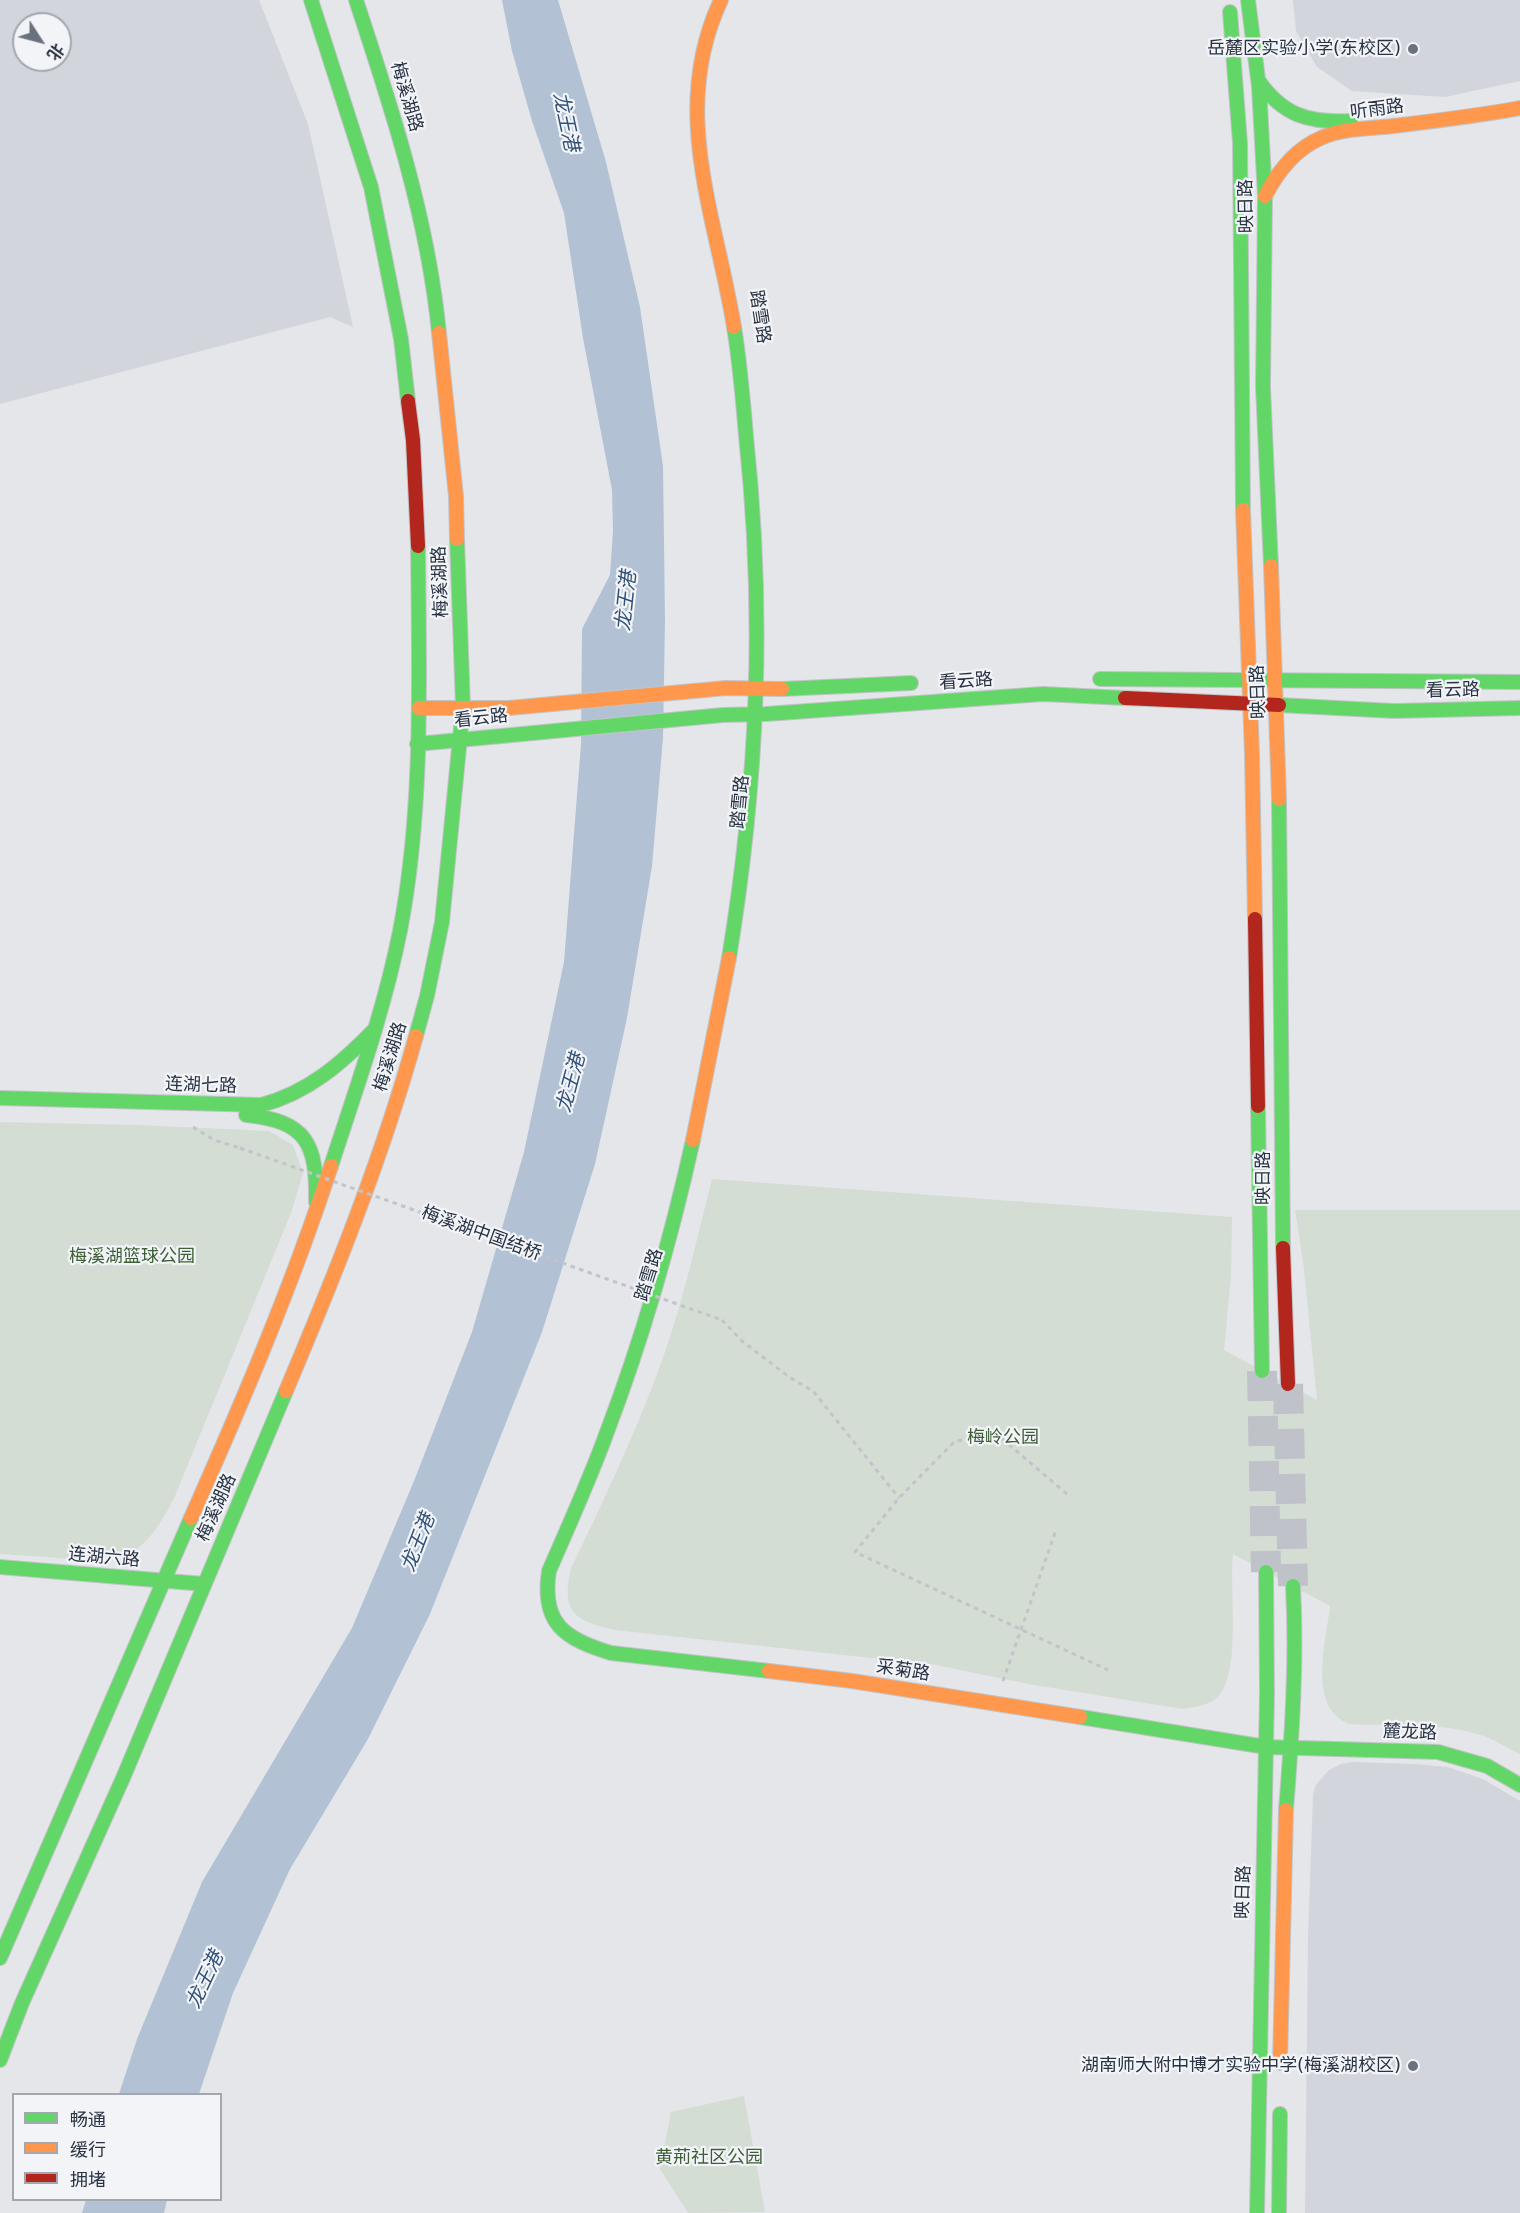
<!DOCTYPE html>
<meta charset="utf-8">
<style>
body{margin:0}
#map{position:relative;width:1520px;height:2213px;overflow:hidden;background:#e4e6e9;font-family:"DejaVu Sans","Noto Sans SC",sans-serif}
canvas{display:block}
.legend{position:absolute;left:12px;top:2093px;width:210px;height:108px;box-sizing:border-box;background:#f2f4f8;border:2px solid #a2a7b0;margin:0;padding:8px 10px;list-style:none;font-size:18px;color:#293343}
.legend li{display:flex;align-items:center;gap:12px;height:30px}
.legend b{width:30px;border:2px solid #a2a7b0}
.north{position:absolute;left:12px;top:12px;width:60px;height:60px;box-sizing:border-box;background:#f2f4f8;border:2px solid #a2a7b0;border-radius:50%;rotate:126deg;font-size:16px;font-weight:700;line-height:24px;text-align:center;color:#293343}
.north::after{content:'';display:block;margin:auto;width:21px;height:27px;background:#6a727d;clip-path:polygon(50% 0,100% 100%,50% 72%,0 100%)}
</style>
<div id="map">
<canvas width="1520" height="2213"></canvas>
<ul class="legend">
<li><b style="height:8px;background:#63d668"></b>畅通</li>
<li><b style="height:8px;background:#ff974d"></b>缓行</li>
<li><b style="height:8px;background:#b3261e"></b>拥堵</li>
</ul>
<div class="north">北</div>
</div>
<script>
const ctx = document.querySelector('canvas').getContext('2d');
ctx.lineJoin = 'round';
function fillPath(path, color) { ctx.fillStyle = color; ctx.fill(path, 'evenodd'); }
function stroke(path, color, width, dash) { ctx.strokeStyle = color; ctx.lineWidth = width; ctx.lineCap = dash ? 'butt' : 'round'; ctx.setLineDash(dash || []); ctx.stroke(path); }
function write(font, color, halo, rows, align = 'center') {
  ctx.font = font + ' "DejaVu Sans","Noto Sans SC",sans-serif'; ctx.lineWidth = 4.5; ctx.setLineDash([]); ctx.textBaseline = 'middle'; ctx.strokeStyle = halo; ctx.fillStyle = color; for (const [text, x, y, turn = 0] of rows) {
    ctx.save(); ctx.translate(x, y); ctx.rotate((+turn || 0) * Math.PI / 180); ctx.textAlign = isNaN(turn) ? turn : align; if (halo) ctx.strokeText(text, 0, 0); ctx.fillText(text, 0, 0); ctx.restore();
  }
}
const built = new Path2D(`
 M0,0H259L308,124L353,327L330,317L0,404ZM24,24H60V60H24Z
 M1293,0H1520V81L1445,97L1352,91L1317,67L1296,31Z
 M1353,1762L1415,1764L1448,1767L1483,1779L1520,1801V2213H1305L1308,1938L1313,1796L1315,1786L1329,1770L1341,1764Z`);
const green = new Path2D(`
 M0,1122L137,1125L269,1131L293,1145L303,1173L291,1213L175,1496C161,1524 142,1558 107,1560C96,1561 85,1559 74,1559C50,1557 25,1556 0,1554Z
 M712,1179L1232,1217L1231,1276L1224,1350L1317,1400L1304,1269L1295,1210H1520V1754C1509,1749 1498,1742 1487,1737C1442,1721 1396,1727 1349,1724C1307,1707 1326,1642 1330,1606L1233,1554C1229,1588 1242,1671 1218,1697C1210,1705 1194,1707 1183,1709L1028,1684L936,1665L615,1630C573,1621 561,1611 571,1568C605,1498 638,1428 664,1355C684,1298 697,1238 712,1179Z
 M744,2096L765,2212L688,2213L660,2169L671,2112Z`);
const water = new Path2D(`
 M502,0H558L606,162L640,307L663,466L665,620L663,738L652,866L627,1018L595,1164L542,1332L430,1614L368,1739L290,1869L233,1993L199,2094H119L137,2039L202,1882L352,1628L414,1481L472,1332L524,1152L564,962L581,744L582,629L610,575L613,531L612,490L583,338L564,213L532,121L512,51Z
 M86,2200H167L164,2213H82Z`);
const secondaryTunnel = new Path2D(`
 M1262,1371L1266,1572
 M1288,1384L1293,1586`);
const path = new Path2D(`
 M193,1127L214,1140L240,1148
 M722,1320L742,1341L789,1377L813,1391L899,1498
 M1067,1494L1000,1437L955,1441L899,1498L855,1552L1108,1670
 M1003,1681L1056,1530`);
const fast = new Path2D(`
 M311,0L371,187L401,339L408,401
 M356,0C392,109 428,219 439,333
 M1248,0L1259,87L1265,196L1263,387L1271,566
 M1230,12L1240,143L1243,510
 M1258,80C1283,116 1309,123 1351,121
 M1100,679L1520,682
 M782,689L911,683
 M1279,705L1394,711L1520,708
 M417,744L723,715L766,714L1043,694L1125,698
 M1279,799L1283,1248
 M729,958C758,780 765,615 746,436C743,400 740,363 734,327
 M416,1036L427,996L442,922L463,707L457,539
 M0,1098L261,1105C308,1093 342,1063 375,1029
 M1258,1106L1262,1371
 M246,1115C307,1121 317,1144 316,1202
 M693,1140C671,1239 643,1337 607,1432C590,1479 569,1525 549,1571C541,1623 564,1639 611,1653L769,1671
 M331,1166C356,1089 384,1011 400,931C424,806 419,673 418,546
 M0,1567L204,1584
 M1080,1717L1266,1747L1438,1752L1487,1766L1520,1785
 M1286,1810C1292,1735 1297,1661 1293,1586
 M0,1958L191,1518
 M0,2060L22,2003L123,1778L286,1391
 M1257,2213L1267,1693L1266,1572
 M1279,2213L1280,2114`);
const slow = new Path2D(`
 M721,0C669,110 716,216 734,327
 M1265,196C1278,171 1295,149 1321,138C1343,128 1369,129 1393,126C1435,121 1478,116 1520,108
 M439,333L456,496L457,539
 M1243,510L1252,754L1255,919
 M1271,566L1279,799
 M419,708H509L726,688L782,689
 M693,1140L729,958
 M286,1391C335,1275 382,1158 416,1036
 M191,1518C242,1403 292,1286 331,1166
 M769,1671L852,1681L1080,1717
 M1280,2063L1286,1810`);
const jam = new Path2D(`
 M408,401L413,440L418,546
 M1125,698L1279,705
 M1255,919L1258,1106
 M1283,1248L1288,1384`);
const pathBridge = new Path2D(`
 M240,1148L722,1320`);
const markers = [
 [1413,49,6,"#6a727d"],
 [1413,2066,6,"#6a727d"]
];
const poiNames = [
 ["岳麓区实验小学(东校区)",1401,49],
 ["湖南师大附中博才实验中学(梅溪湖校区)",1401,2066]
];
const streetNames = [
 ["梅溪湖路",406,97,74],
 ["听雨路",1377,110,-7],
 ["映日路",1247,206,-91],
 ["踏雪路",759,317,81],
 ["梅溪湖路",441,582,-92],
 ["看云路",966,682,-4],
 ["看云路",1453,691,-1],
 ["映日路",1259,692,-92],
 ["看云路",481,719,-6],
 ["踏雪路",741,802,-85],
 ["梅溪湖路",391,1057,-73],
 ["连湖七路",201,1086,2],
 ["映日路",1264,1178,-90],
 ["梅溪湖中国结桥",481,1234,20],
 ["踏雪路",650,1275,-73],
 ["梅溪湖路",217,1508,-66],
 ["连湖六路",104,1558,5],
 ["采菊路",903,1671,9],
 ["麓龙路",1410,1733,2],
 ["映日路",1244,1892,-88]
];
const parkNames = [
 ["梅溪湖篮球公园",132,1257],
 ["梅岭公园",1003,1438],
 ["黄荊社区公园",709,2158]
];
const waterNames = [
 ["龙王港",565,122,78],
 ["龙王港",627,601,-84],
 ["龙王港",572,1083,-75],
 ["龙王港",419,1543,-69],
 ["龙王港",206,1980,-65]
];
fillPath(built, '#d2d5dc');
fillPath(green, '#d4ddd4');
fillPath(water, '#b2c2d4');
stroke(secondaryTunnel, '#bfc2c8', 30, [30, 15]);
stroke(fast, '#c2c4c7', 16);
stroke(slow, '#c2c4c7', 16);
stroke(jam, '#c2c4c7', 16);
stroke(path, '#c3c4c9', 3, [4.5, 4.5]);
stroke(fast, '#63d668', 14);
stroke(slow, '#ff974d', 14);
stroke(jam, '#b3261e', 14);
stroke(pathBridge, '#c3c4c9', 3, [4.5, 4.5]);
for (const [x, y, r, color] of markers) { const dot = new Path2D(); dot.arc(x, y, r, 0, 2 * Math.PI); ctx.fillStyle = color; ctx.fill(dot); stroke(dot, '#f2f4f8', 2); }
write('18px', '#293343', '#f2f4f8', poiNames, 'right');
write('18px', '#293343', '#f2f4f8', streetNames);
write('18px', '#3e5f36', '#f2f4f8', parkNames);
write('italic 20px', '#325178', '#f2f4f8', waterNames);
</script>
